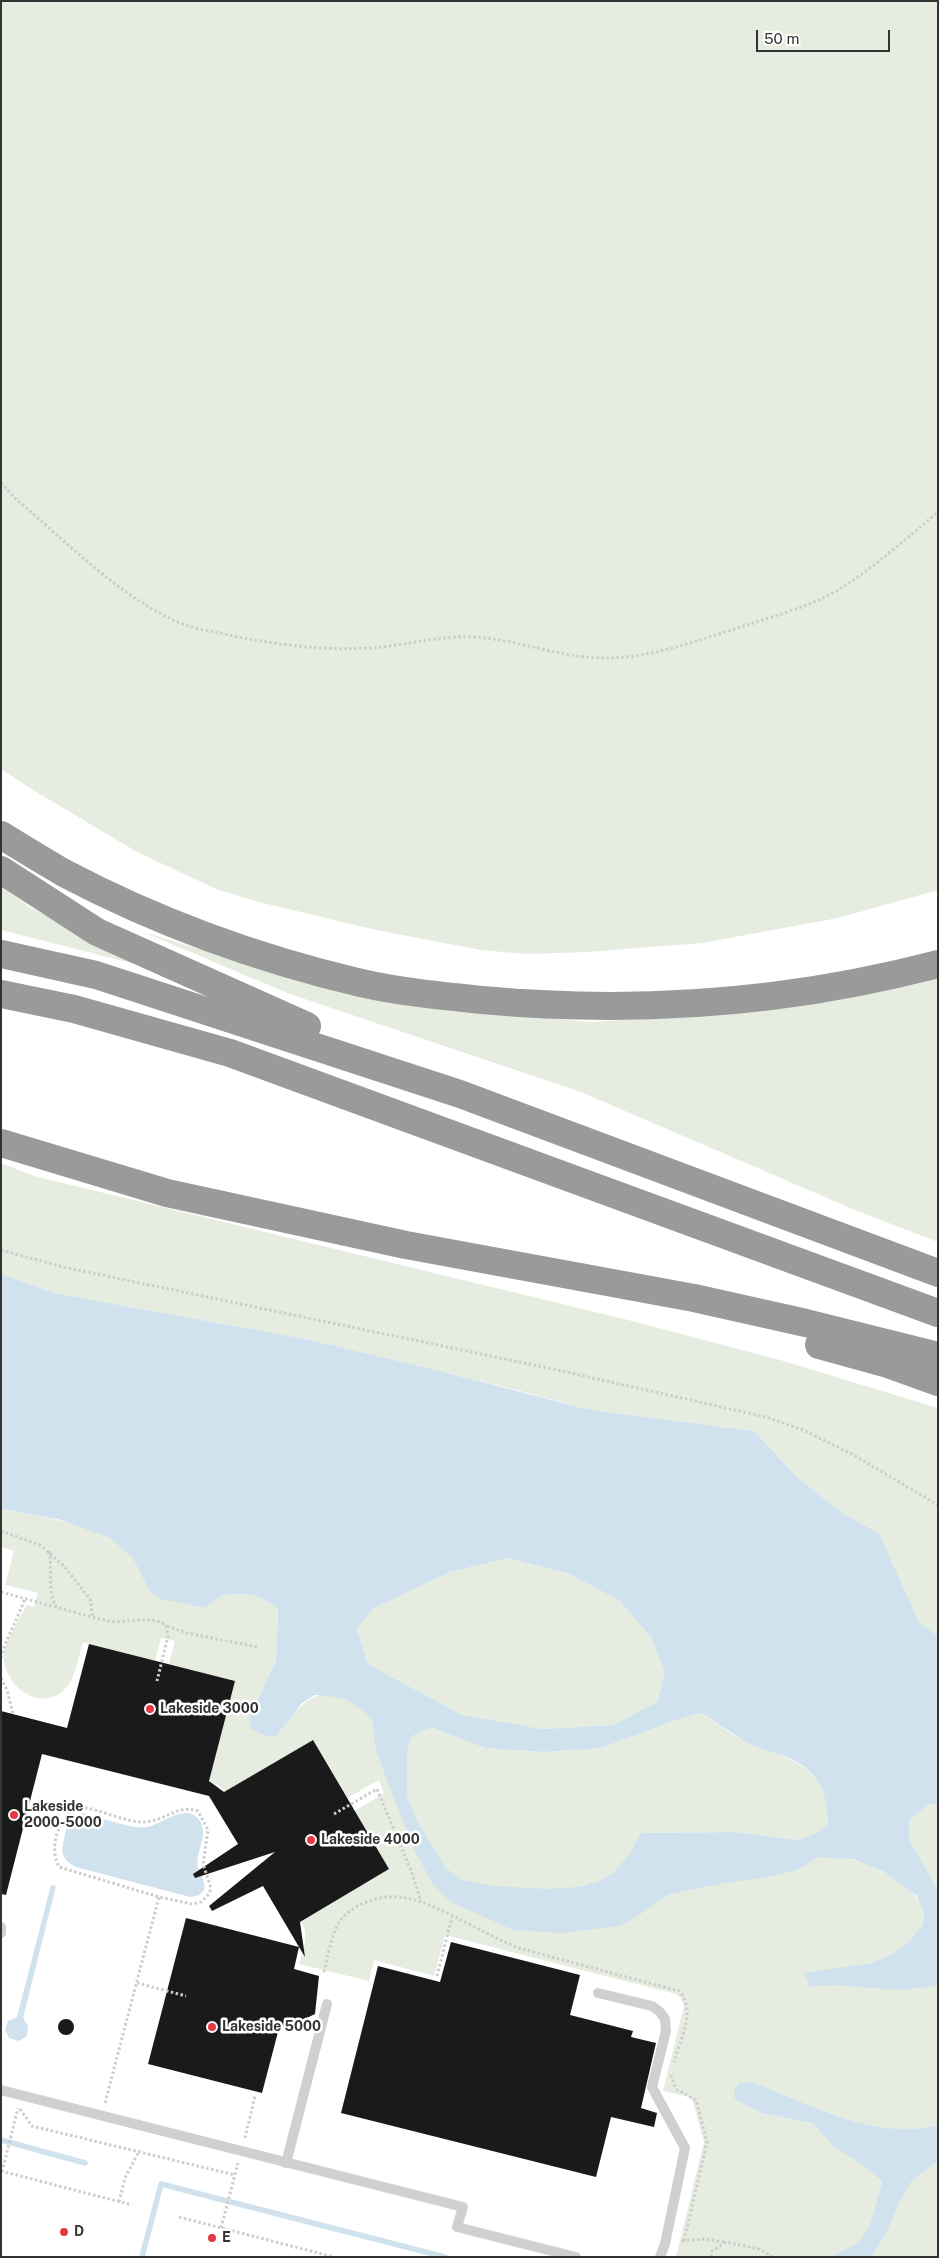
<!DOCTYPE html>
<style>
body{margin:0}
#map{position:relative;width:939px;height:2258px;overflow:hidden;background:#fff;font-family:"Public Sans",sans-serif}
canvas{display:block}
.frame{position:absolute;inset:0;border:2px solid #333;pointer-events:none}
.scale{position:absolute;left:756px;top:30px;width:134px;height:22px;box-sizing:border-box;border:2px solid #333;border-top:0;padding-left:6px;font-size:15px;line-height:18px;white-space:nowrap;color:#333;-webkit-text-stroke:4px #fff;paint-order:stroke}
</style>
<div id="map">
<canvas width="939" height="2258"></canvas>
<div class="frame"></div>
<div class="scale">50 m</div>
</div>
<script>
const ctx = document.querySelector('canvas').getContext('2d');
ctx.lineJoin = 'round';
function fillPath(path, color) { ctx.fillStyle = color; ctx.fill(path, 'evenodd'); }
function stroke(path, color, width, dash) { ctx.strokeStyle = color; ctx.lineWidth = width; ctx.lineCap = dash ? 'butt' : 'round'; ctx.setLineDash(dash || []); ctx.stroke(path); }
function write(font, color, halo, rows, align = 'center') {
  ctx.font = font + ' "Public Sans",sans-serif'; ctx.lineWidth = 5; ctx.setLineDash([]); ctx.textBaseline = 'middle'; ctx.strokeStyle = halo; ctx.fillStyle = color; for (const [text, x, y, turn = 0] of rows) {
    ctx.save(); ctx.translate(x, y); ctx.rotate((+turn || 0) * Math.PI / 180); ctx.textAlign = isNaN(turn) ? turn : align; if (halo) ctx.strokeText(text, 0, 0); ctx.fillText(text, 0, 0); ctx.restore();
  }
}
const green = new Path2D(`
 M1,1H938V890L838,918L702,943L588,952L526,954L481,950L376,930L259,902L216,889L137,852L33,790L1,769Z
 M1,886L31,908L147,967L1,930Z
 M141,931L276,973L424,1006L591,1022L773,1010L901,988L938,978V1242L855,1210L581,1092L287,993Z
 M1,1163L34,1176L628,1320L780,1360L938,1408V1636L919,1622L879,1533L845,1515L798,1478L754,1431L591,1410L520,1391L306,1339L54,1293L1,1274Z
 M1,1509C41,1518 108,1523 134,1559C140,1568 144,1580 149,1590L205,1608C210,1604 216,1599 222,1596C238,1590 267,1596 278,1609L276,1660L250,1719L251,1729L265,1736H276C297,1709 314,1680 352,1703C359,1708 369,1712 372,1721C376,1730 374,1741 376,1751C379,1761 383,1770 387,1780C400,1815 414,1849 431,1882L491,1887L463,1880L446,1868L416,1819L407,1795V1754L411,1738L420,1731L433,1728L485,1748L544,1752L601,1748L676,1720L700,1713C716,1721 730,1735 746,1742C772,1754 810,1760 823,1789C828,1799 827,1812 828,1823L817,1833L798,1840L736,1832L641,1833L798,1870C804,1866 812,1859 818,1857C849,1849 933,1885 923,1923C919,1938 902,1947 891,1955L938,1983V2125C874,2141 810,2104 752,2082L764,2114L813,2123L832,2145L875,2174L882,2184L869,2227L859,2242L831,2257H676L704,2142L693,2102L689,2097L663,2091L684,2006L680,1997L676,1994L445,1935L434,1976L374,1960L369,1981L299,1964C303,1949 310,1935 301,1921L389,1869L355,1811L384,1793L379,1780L347,1798L312,1740L224,1792L221,1787L209,1780L235,1681L169,1664L175,1641L161,1638L155,1661L83,1642C78,1657 76,1678 65,1689C39,1715 0,1683 4,1651C8,1635 20,1620 26,1605L34,1607L38,1593L5,1585L14,1551L1,1547Z
 M508,1558L570,1574L620,1601L652,1639L665,1672L657,1702L613,1725L543,1729L462,1715L368,1664L357,1629L374,1608L450,1572Z
 M938,1803V1890L909,1839V1821L928,1805Z
 M938,2161V2257H870C889,2237 892,2210 908,2187C914,2177 928,2169 938,2161Z`);
const water = new Path2D(`
 M1,1274L54,1293L306,1339L431,1369L591,1410L754,1431L798,1478L845,1515L879,1533L919,1622L938,1636V1803L928,1805L909,1821V1839L938,1890V1984C908,1994 876,1987 845,1986C834,1985 822,1986 810,1986L804,1973L872,1963L891,1955L909,1942L923,1925L924,1914L917,1896L883,1871L853,1859L818,1857L798,1870L767,1877L725,1883L669,1894L636,1917L619,1926L561,1933L513,1930L451,1902L431,1882L413,1847L395,1801L376,1752L372,1720L365,1712L347,1700L329,1696L315,1695L302,1703L276,1736H265L251,1729L249,1719L276,1660L278,1609C267,1596 238,1590 222,1596C216,1599 210,1604 205,1608L161,1599L149,1590L133,1558L110,1538L61,1520L1,1509ZM508,1558L570,1574L620,1601L652,1639L665,1672L657,1702L613,1725L543,1729L462,1715L368,1664L357,1629L374,1608L450,1572ZM700,1713C716,1721 728,1731 742,1740C757,1749 774,1752 789,1758C820,1772 827,1792 828,1823L817,1833L798,1840L736,1832L641,1833L630,1854L613,1873L600,1881L579,1887L548,1889L491,1886L463,1880L446,1868L416,1819L407,1795V1754L411,1738L420,1731L433,1728L485,1748L544,1752L601,1748L676,1720Z
 M83,1813C97,1817 135,1830 147,1827C162,1824 188,1801 200,1821C210,1838 191,1856 200,1873C207,1887 207,1895 190,1897L76,1867C60,1859 61,1851 65,1835C66,1830 67,1823 69,1820C72,1815 78,1815 83,1813Z
 M51,1885L56,1886L23,2018L28,2026L27,2036L19,2041L9,2038L5,2030L8,2021L17,2017Z
 M752,2082C810,2104 874,2141 938,2125V2161C928,2169 914,2177 908,2187C893,2210 889,2237 870,2257H831L859,2242L869,2227L882,2183L875,2174L832,2145L813,2123L764,2114L735,2099L734,2091L739,2083Z`);
const stream = new Path2D(`
 M1,2140L85,2163
 M142,2257L161,2184L445,2257`);
const building = new Path2D(`
 M89,1644L235,1681L209,1781L224,1792L313,1740L389,1869L300,1922L305,1957L299,1947L294,1969L319,1976L315,2014L278,2032L262,2093L148,2064L186,1918L299,1947L263,1886L212,1911L209,1906L275,1852L195,1878L193,1874L238,1844L209,1796L42,1754L6,1895L1,1894V1711L67,1728Z
 M451,1942L580,1975L570,2015L633,2031L631,2037L656,2043L641,2108L657,2113L654,2127L611,2117L596,2177L341,2113L378,1966L440,1982Z
 M58 2027a8 8 0 1 1 16 0a8 8 0 1 1-16 0Z`);
const path = new Path2D(`
 M1,483L16,499C67,542 123,601 185,625C196,629 209,631 220,633C269,644 321,651 371,648C399,646 427,639 456,637C505,634 552,657 601,658C650,659 698,640 744,626C777,615 813,606 843,587C877,565 907,538 938,512
 M1,1250L63,1267L548,1368L766,1417L803,1430L852,1454L938,1505
 M1,1531L40,1545L63,1565L90,1599L93,1617
 M49,1551C53,1573 47,1586 56,1607C73,1612 91,1617 109,1621C128,1624 148,1614 166,1625L168,1636L157,1681
 M1,1592L55,1607
 M167,1626L187,1633L257,1647
 M1,1658C6,1637 18,1619 25,1598
 M1,1678L7,1690L13,1714
 M80,1807C100,1809 127,1823 145,1822C164,1821 179,1804 198,1811L208,1830L203,1864L211,1888L209,1894L201,1902L192,1904L159,1897L59,1867C48,1846 59,1816 80,1807Z
 M334,1814L377,1789L412,1873L421,1902
 M324,1972C328,1956 331,1935 340,1921C353,1903 384,1893 406,1898C442,1905 485,1936 522,1949L679,1991C697,2009 680,2040 674,2062
 M437,1976L452,1917
 M137,1983L186,1996
 M671,2075L676,2089L696,2100L707,2142L684,2241
 M105,2103L159,1897
 M20,2109L32,2126L235,2175
 M245,2138L255,2096
 M1,2171L132,2205
 M2,2172L18,2108
 M119,2202L125,2178L139,2151
 M179,2217L334,2257
 M221,2228L238,2163
 M682,2241L705,2239L725,2242
 M711,2257L712,2251L726,2242L759,2249L773,2257`);
const lane = new Path2D(`
 M1,1927V1933
 M598,1993L652,2006L660,2012L665,2019L666,2031L652,2087L685,2148L665,2244L660,2257
 M1,2090L463,2207L457,2227L576,2257
 M286,2163L327,2004`);
const highway = new Path2D(`
 M1,835C22,848 43,861 64,873C157,922 259,959 361,983C401,992 442,996 482,1000C635,1014 789,1003 938,964
 M1,870L97,932L307,1026
 M1,954L96,975L460,1094L938,1273
 M1,994L74,1009L230,1053L938,1313
 M1,1143L167,1193L406,1245L694,1298L806,1323L938,1356
 M819,1345L888,1364L938,1382`);
const markers = [
 [150,1709,5,"#e63946"],
 [14,1815,5,"#e63946"],
 [311,1840,5,"#e63946"],
 [212,2027,5,"#e63946"],
 [64,2232,5,"#e63946"],
 [212,2238,5,"#e63946"]
];
const poiNames = [
 ["Lakeside 3000",160,1709],
 ["Lakeside",24,1807],
 ["2000-5000",24,1823],
 ["Lakeside 4000",321,1840],
 ["Lakeside 5000",222,2027],
 ["D",74,2232],
 ["E",222,2238]
];
fillPath(green, '#e6ecdf');
fillPath(water, '#cfe2ee');
stroke(stream, '#cfe2ee', 5.5);
fillPath(building, '#1a1a1a');
stroke(path, '#cdcdcd', 3, [2.5, 2.5]);
stroke(lane, '#d0d0d0', 10);
stroke(highway, '#9a9a9a', 28);
for (const [x, y, r, color] of markers) { const dot = new Path2D(); dot.arc(x, y, r, 0, 2 * Math.PI); ctx.fillStyle = color; ctx.fill(dot); stroke(dot, '#fff', 2); }
write('bold 14px', '#333', '#fff', poiNames, 'left');
</script>
